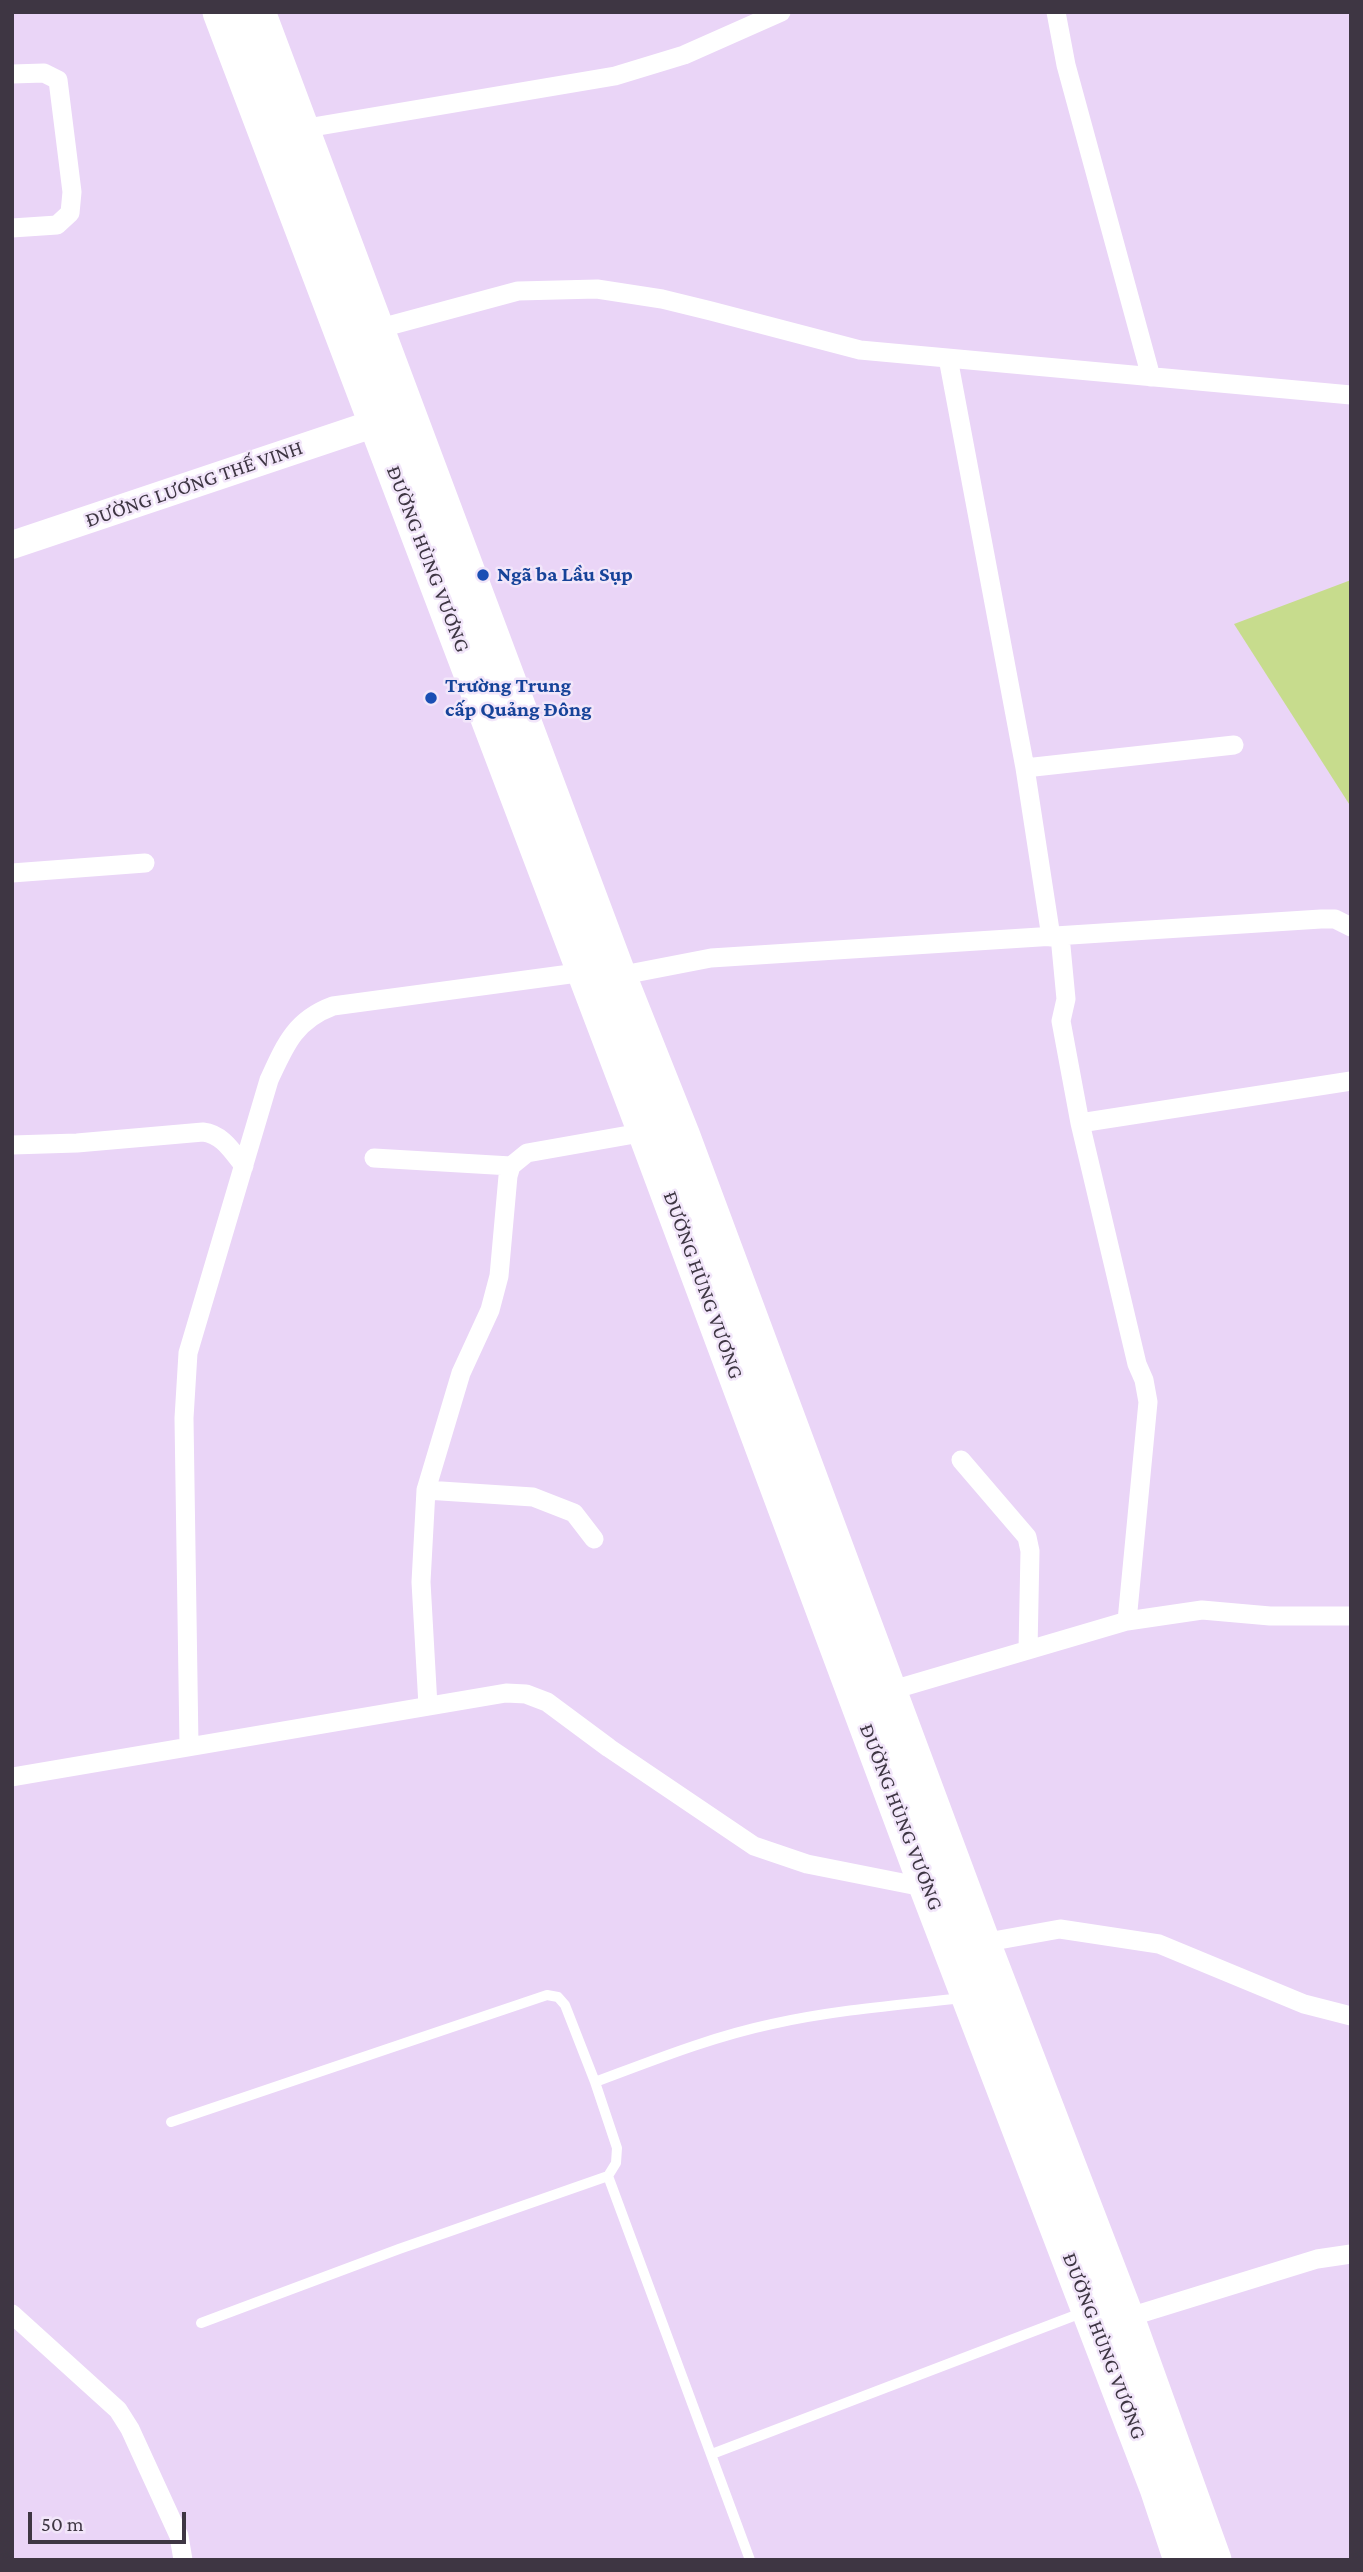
<!DOCTYPE html>
<meta charset="utf-8">
<style>
body{margin:0}
#map{position:relative;width:1363px;height:2572px;overflow:hidden;background:#ead5f7;font-family:"Crimson Pro",serif}
canvas{display:block}
.frame{position:absolute;inset:0;border:14px solid #3e3643;pointer-events:none}
.scale{position:absolute;left:28px;top:2512px;width:158px;height:32px;box-sizing:border-box;border:4px solid #3e3643;border-top:0;padding-left:9px;font-size:21px;line-height:24px;white-space:nowrap;color:#3e3643;-webkit-text-stroke:5px #f2e6fa;paint-order:stroke}
</style>
<div id="map">
<canvas width="1363" height="2572"></canvas>
<div class="frame"></div>
<div class="scale">50 m</div>
</div>
<script>
const ctx = document.querySelector('canvas').getContext('2d');
ctx.lineJoin = 'round';
function fillPath(path, color) { ctx.fillStyle = color; ctx.fill(path, 'evenodd'); }
function stroke(path, color, width, dash) { ctx.strokeStyle = color; ctx.lineWidth = width; ctx.lineCap = dash ? 'butt' : 'round'; ctx.setLineDash(dash || []); ctx.stroke(path); }
function write(font, color, halo, rows, align = 'center') {
  ctx.font = font + ' "Crimson Pro",serif'; ctx.lineWidth = 5; ctx.setLineDash([]); ctx.textBaseline = 'middle'; ctx.strokeStyle = halo; ctx.fillStyle = color; for (const [text, x, y, turn = 0] of rows) {
    ctx.save(); ctx.translate(x, y); ctx.rotate((+turn || 0) * Math.PI / 180); ctx.textAlign = isNaN(turn) ? turn : align; if (halo) ctx.strokeText(text, 0, 0); ctx.fillText(text, 0, 0); ctx.restore();
  }
}
const green = new Path2D(`
 M1351,580V807L1234,624Z`);
const lane = new Path2D(`
 M171,2122L547,1995L558,1997L565,2005L595,2082
 M608,2176L750,2560
 M201,2323L399,2249L608,2176L616,2163L617,2148L595,2082C654,2060 711,2037 772,2024C835,2010 899,2005 963,1998
 M712,2454L1084,2312`);
const street = new Path2D(`
 M1056,12L1066,65L1151,377
 M12,74L44,73L58,80L72,192L70,213L57,225L12,228
 M301,129L615,76L684,55L781,12
 M377,329L518,291L597,289L662,299L711,311L860,350L1351,395
 M948,358L1025,768L1051,937
 M1025,768L1234,745
 M12,873L145,863
 M1060,936L1066,999L1061,1021L1080,1123L1137,1364L1144,1380L1148,1402L1127,1621
 M618,976L711,958L1321,919H1335L1351,927
 M1080,1123L1351,1081
 M12,1145L77,1143L203,1132C222,1134 232,1151 244,1166
 M374,1158L511,1166
 M961,1460L1027,1537L1030,1551L1028,1650
 M426,1490L533,1497L574,1513L594,1539
 M889,1691L1127,1621L1202,1610L1270,1616H1351
 M428,1706L421,1582L426,1490L461,1373L490,1310L499,1276L508,1176L511,1166L527,1153L646,1132
 M189,1746L184,1418L188,1353L269,1080C285,1045 295,1020 333,1006L585,972
 M12,1777L506,1693L526,1694L547,1702L609,1748L754,1846L807,1864L928,1888
 M982,1943L1060,1929L1159,1944L1304,2004L1351,2016
 M12,2314L118,2410L130,2429L179,2536L183,2560
 M1126,2318L1317,2259L1351,2254`);
const secondary = new Path2D(`
 M12,545L376,423`);
const highway = new Path2D(`
 M221,12L646,1132L928,1888L1158,2488L1182,2560
 M257,12L618,976L681,1134L982,1943L1126,2318L1213,2560`);
const markers = [
 [483,575,7,"#1a4fb4"],
 [431,698,7,"#1a4fb4"]
];
const streetNames = [
 ["ĐƯỜNG LƯƠNG THẾ VINH",194,484,-19],
 ["ĐƯỜNG HÙNG VƯƠNG",428,559,69],
 ["ĐƯỜNG HÙNG VƯƠNG",703,1285,70],
 ["ĐƯỜNG HÙNG VƯƠNG",901,1817,69],
 ["ĐƯỜNG HÙNG VƯƠNG",1104,2346,69]
];
const transitNames = [
 ["Ngã ba Lầu Sụp",497,575],
 ["Trường Trung",445,686],
 ["cấp Quảng Đông",445,710]
];
fillPath(green, '#c7dc8d');
stroke(lane, '#fff', 10);
stroke(street, '#fff', 19);
stroke(secondary, '#fff', 28);
stroke(highway, '#fff', 37);
for (const [x, y, r, color] of markers) { const dot = new Path2D(); dot.arc(x, y, r, 0, 2 * Math.PI); ctx.fillStyle = color; ctx.fill(dot); stroke(dot, '#f2e6fa', 2.5); }
write('21px', '#3e3643', '#f2e6fa', streetNames);
write('bold 21px', '#164399', '#f2e6fa', transitNames, 'left');
</script>
